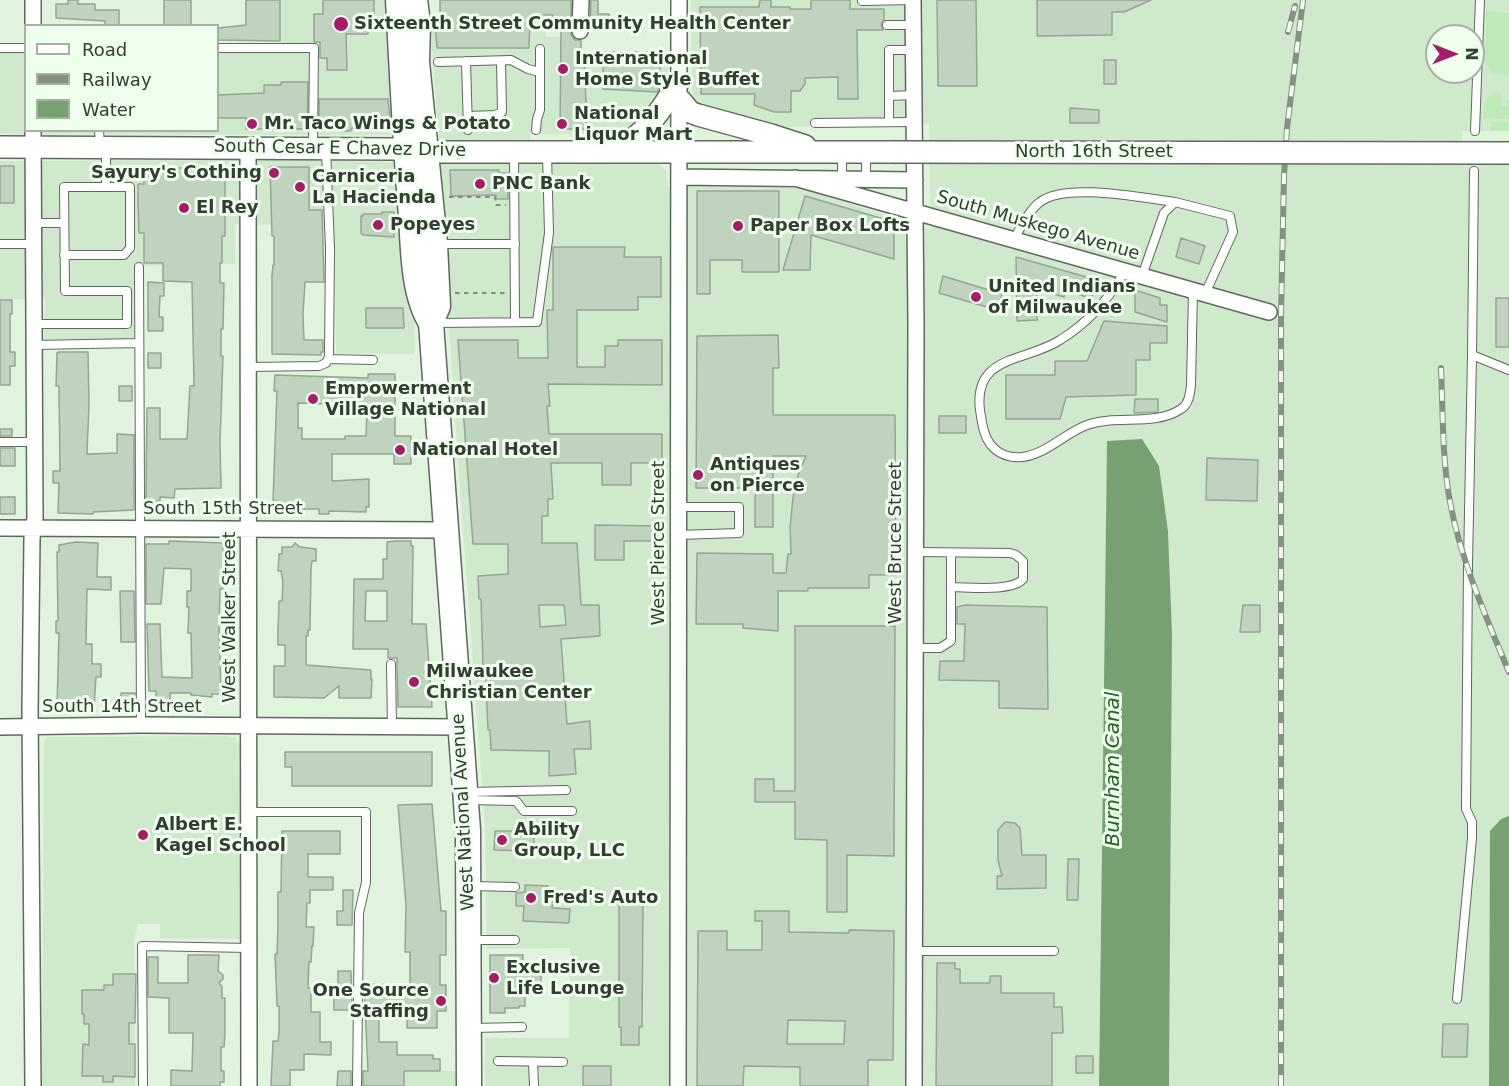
<!DOCTYPE html>
<style>
body{margin:0}
#map{position:relative;width:1509px;height:1086px;overflow:hidden;background:#e0f3dd;font-family:"DejaVu Sans",sans-serif}
canvas{display:block}
.legend{position:absolute;left:24px;top:24px;width:195px;height:108px;box-sizing:border-box;background:#efffee;border:2px solid #a4b1a3;margin:0;padding:8px 10px;list-style:none;font-size:18px;color:#343c33}
.legend li{display:flex;align-items:center;gap:12px;height:30px}
.legend b{width:30px;border:2px solid #a4b1a3}
.north{position:absolute;left:1425px;top:24px;width:60px;height:60px;box-sizing:border-box;background:#efffee;border:2px solid #a4b1a3;border-radius:50%;rotate:90deg;font-size:16px;font-weight:700;line-height:24px;text-align:center;color:#343c33}
.north::after{content:'';display:block;margin:auto;width:21px;height:27px;background:#a31d68;clip-path:polygon(50% 0,100% 100%,50% 72%,0 100%)}
</style>
<div id="map">
<canvas width="1509" height="1086"></canvas>
<ul class="legend">
<li><b style="height:8px;background:#fff"></b>Road</li>
<li><b style="height:8px;background:#859283"></b>Railway</li>
<li><b style="height:16px;background:#77a173"></b>Water</li>
</ul>
<div class="north">N</div>
</div>
<script>
const ctx = document.querySelector('canvas').getContext('2d');
ctx.lineJoin = 'round';
function fillPath(path, color) { ctx.fillStyle = color; ctx.fill(path, 'evenodd'); }
function stroke(path, color, width, dash) { ctx.strokeStyle = color; ctx.lineWidth = width; ctx.lineCap = dash ? 'butt' : 'round'; ctx.setLineDash(dash || []); ctx.stroke(path); }
function write(font, color, halo, rows, align = 'center') {
  ctx.font = font + ' "DejaVu Sans",sans-serif'; ctx.lineWidth = 6; ctx.setLineDash([]); ctx.textBaseline = 'middle'; ctx.strokeStyle = halo; ctx.fillStyle = color; for (const [text, x, y, turn = 0] of rows) {
    ctx.save(); ctx.translate(x, y); ctx.rotate((+turn || 0) * Math.PI / 180); ctx.textAlign = isNaN(turn) ? turn : align; if (halo) ctx.strokeText(text, 0, 0); ctx.fillText(text, 0, 0); ctx.restore();
  }
}
const built = new Path2D(`
 M281,0H385L395,127L393,135L0,134V52H25L26,130H218V53H281Z
 M691,0H1509V131H1462V164L1509,163V816L1501,819L1490,831L1489,1086H1169L1172,634L1168,531L1159,466L1107,441L1099,1086H485V1038H569L570,948L487,949L485,826L458,461L448,308L446,239L430,24H546V37L579,36V55L669,54L667,91L631,135L530,134V162L657,163L666,170L668,186L801,188L931,230L929,123L785,127L779,131L699,108L692,95ZM1437,36H1473V72H1437Z
 M270,160L395,162L414,322L415,354L336,353L335,247L306,246V225L235,224V264L135,266V341L44,340L45,299H0V161Z
 M228,736L236,738L241,747L243,939L160,938V924H138L134,940L135,1086H42L44,742L48,737H51Z
 M357,1070L469,1071V1086H357Z`);
const green = new Path2D(`
 M1486,11L1509,13V75L1493,73L1485,62Z
 M1498,92H1501L1502,106H1507V100H1509V119L1483,118L1484,102L1493,93Z
 M1491,122H1509V131H1491Z`);
const water = new Path2D(`
 M1142,439L1159,466L1168,531L1172,634L1169,1086H1099L1107,441Z
 M1509,816V1086H1489L1490,831L1501,819Z`);
const building = new Path2D(`
 M68,0H78V4H95V10H119V26H105V21L56,18V4H68Z
 M164,0H191V26H164Z
 M246,0H280V41L218,40V28L246,25Z
 M323,0H374V15H368V34H346L347,70H327V58H320V42H314V14H323Z
 M440,0H571V35L575,40H581V54H584L587,129H560L561,30H553V15H530L529,48H437L435,21H440Z
 M591,0H598V14H609V30H590Z
 M760,0H771V7H790V9H811V0H850V9H884V20L881,24L883,30H857L858,99H838V77L805,78V84L800,91H791V112H774L754,105L755,94H701L700,7H759Z
 M937,0H976L977,86H938Z
 M1037,0H1151L1124,12H1112V35L1037,36Z
 M603,52H660V88L657,92L603,89Z
 M1104,60H1116V84H1104Z
 M281,82H308L307,129H246V118H218V95L264,93V85H281Z
 M319,99H388L391,129L352,128L350,131H339L337,128H319Z
 M1070,108L1099,110V123H1070Z
 M0,166H14V203H0Z
 M270,167H309V210H322L324,282H305L303,314L304,340H323V352H321V355L272,354V275L273,265H274V236H272Z
 M144,168H225V236H222V263H220V283H224L223,329H221V356H223L220,442L221,488L175,489L174,498L160,497V501H146L147,408H160V439H187L190,386H194L192,282L163,281V263H144V233H139L138,201V184H144Z
 M450,170H499V173H508V199H496V195L451,196Z
 M697,191H779V272H742V260H710V294H697Z
 M805,196L894,222V259L811,235L810,270H783Z
 M382,212H394V237L363,235L361,233V216H363V214H382Z
 M1181,238L1205,246L1199,264L1176,257Z
 M553,247H625L624,257H661V297H638V310H577V367H605V346H618V340H662V385L548,384L550,406H547L549,434H662V463H631V485H602V463H551L553,499H548V516H542V543H577L581,605H599L600,636L561,639L567,724L590,721L591,749H574L576,774L549,776V751L491,750L490,730H488L485,665H483L481,599H479L478,576L508,574V544H473L458,340H518V358H548L547,310H553ZM539,605H564L566,625L540,627Z
 M1016,257L1097,280L1092,299L1066,290L1064,297L1037,289V320L1017,321Z
 M943,276L1002,294L997,310L939,293Z
 M148,282L164,283V296H160L159,317H163V331H148Z
 M1135,290L1160,298V305H1167V322L1135,312Z
 M1496,298H1509V347H1496Z
 M0,300H12V314H10V352H15V366H10V385H0Z
 M366,308H403L404,328H366Z
 M1104,321L1167,326V343H1150V360H1136V395L1066,397L1060,419H1006V375H1055V361H1087Z
 M778,335L779,368H773V415H895L896,575H869V588H808V591H778V631L743,628V624H696L697,553L773,554V573H786L788,554H791L790,527L793,498L798,475L806,456H773V527H755V488H696L697,336Z
 M59,352H88L89,404L87,454L117,453V434L134,435V510L93,512V514L58,513L59,483H53V471H60L59,386H56L57,353Z
 M148,353H161V368H148Z
 M368,374H395V436H411V464H394V454H332V481L369,479V507H366V512L329,511V514H319V509H276V501H273L277,391H274L275,375L368,378ZM298,403L328,404V408L367,409L366,436H345V439H302V428H298Z
 M119,386H132V401H119Z
 M1135,399H1158V412L1134,413Z
 M939,416H966V433H939Z
 M0,429H12V436H0Z
 M0,448H15V466H0Z
 M1207,458L1258,460L1257,501L1206,500Z
 M0,497H15V514H0Z
 M595,525L661,526V541H624V560H595Z
 M169,541L223,543V589H220L219,624L221,694H212V697L191,695V693H170V705H160V703H156V691H149L147,624H160L162,677L192,678L191,633H188L189,607H187V591H191V569L164,568L161,604H146V544H169Z
 M395,541H411V546H413L412,624H426L432,707H398L397,658H388V649H353L354,579H383V559H387V542ZM366,591H387V621H365Z
 M76,542L98,543L97,577H111V590L87,589L86,644H92V664H101V677H96L94,708L57,707L59,633H56V621H58L57,552H59V545Z
 M295,543L300,547L316,549V561H312L311,569L310,630H308V636H306V665L371,670V680L372,679L371,698H339V686L324,698L274,697V666H285V645H278V630L279,601H282L283,582L281,571H278L279,554H282V547H292Z
 M120,591H134L135,642H121Z
 M965,605L1047,607L1048,709L999,708V681L939,680L940,661H964L965,624H957V607Z
 M1243,605H1260V632H1240Z
 M795,626H895L894,856L847,855V912H827V840L795,839V802H755V779H774V791H795Z
 M121,693H135V708H121Z
 M285,752H432V786H292V767H285Z
 M432,804L441,911H446V955H440V985H446V1011H437V1028H407V1011H379V1042H397V1055H433V1059H440V1071H404V1086H363V1071H368L364,984L410,985V952H405L406,905L398,805Z
 M1005,822L1015,823L1020,828L1022,855H1046V888L997,889V876H1002L998,860V830Z
 M282,831H340V854H308V877H333V890H310V903H307L306,927H314L313,946H312L311,962H309L308,988H311V1012H320V1042H331V1055L304,1054V1070H290V1086H271L273,1041H278L279,1033V1006H277L275,954H277L278,926V892H281Z
 M495,831H534V851L494,850Z
 M1068,859H1079L1078,900H1067Z
 M525,885L548,886V899L553,900L552,908L570,909L569,923L523,921L524,906H516V893L525,892Z
 M343,890H353L352,925H337V911H343Z
 M619,903H643L642,1027H639V1045H621V1027H619Z
 M755,911H789V932L849,933V930L894,931L893,1060H868V1086H800V1067L744,1066L743,1086H697L698,931H727V950H762V921H755ZM788,1020L845,1021L844,1044H787Z
 M188,955H219L218,971L223,975V979L219,983L222,987V998H225V1033L224,1047H221V1071H224V1082H220V1086H171V1070L192,1071L193,1033H169V998L148,997V957H158V983H188Z
 M490,955H523V971L541,972V984H525V1006H519V1008H505V1013H490Z
 M937,963H955V969H960V983H990V976H1001V993H1054V1007H1062L1063,1033H1052V1086H936Z
 M338,971H351L352,1010H334V984H338Z
 M113,974H136L135,1023H129V1044H135V1077L113,1076V1082H103V1076H82L83,1044L89,1045V1024H84V1014H82V990H104V985H113Z
 M1443,1024H1468L1467,1057H1442Z
 M1076,1056H1093V1073H1076Z
 M583,1066H611V1086H583Z
 M338,1071H351V1086H337Z`);
const path = new Path2D(`
 M449,197H495L496,205H506
 M455,293H506`);
const service = new Path2D(`
 M862,1L913,0
 M887,25H914
 M0,48H26
 M218,48H314L313,148
 M466,61L468,130
 M438,62L511,60L528,69L540,72
 M889,96L914,95
 M468,116L495,115L502,112L501,61
 M889,122V50H914
 M815,123L915,122
 M99,130L100,146
 M536,130L537,119L540,110V49
 M1475,131L1480,0
 M106,149V187
 M514,153L515,322
 M842,156V179
 M1474,171L1472,355L1509,370
 M866,179V154
 M33,223H64
 M1013,240C1021,228 1029,210 1040,202C1065,182 1142,198 1175,202
 M0,244H34
 M437,244H515
 M139,267L141,725
 M1125,271C1109,299 1088,323 1060,340C1027,362 973,354 980,410C982,422 983,434 990,444C999,455 1009,458 1022,457C1047,454 1065,433 1087,425C1117,414 1154,427 1181,409C1189,404 1190,394 1191,385L1193,290
 M1142,276L1164,213L1175,202L1230,216L1233,232L1205,294
 M436,323L537,322L549,233L547,154
 M34,324H127V291H65L64,187H130V248L124,255H64
 M34,345L139,343
 M328,359L373,360
 M249,367L319,366L326,363L329,357L330,248L326,150
 M0,442H34
 M678,507H739V533L678,535
 M916,552L1010,553L1016,555L1023,561V579C1012,592 969,587 951,587V553
 M916,648H940L951,641V587
 M391,664L392,728
 M467,792L566,790
 M468,800L516,801L524,811H572
 M250,812H366V882L359,913L357,1086
 M471,886L515,887
 M470,940H515
 M915,951H1054
 M1457,999L1472,838V822L1466,809L1468,564L1472,355
 M471,1028L522,1027
 M498,1061L563,1062
 M533,1062L534,1086
 M143,1086L142,946L250,948`);
const minor = new Path2D(`
 M33,0V26
 M913,0L916,323L914,1086
 M580,31L581,0
 M248,148L249,1086
 M680,177L915,180
 M795,178L1269,312
 M0,528L445,530
 M0,727L141,725L460,727
 M33,1086L30,710L32,538L35,518L33,130
 M678,1086L679,0`);
const secondary = new Path2D(`
 M680,100L690,112L698,115L771,135L805,146
 M0,147L393,149L441,152H890
 M615,150C644,137 663,108 679,81`);
const primary = new Path2D(`
 M398,0C402,72 405,144 411,216C413,249 413,295 431,323
 M415,0L418,23L417,62L435,244L438,306L431,323L468,830L469,1086`);
const rail = new Path2D(`
 M1288,32L1295,6
 M1441,368C1443,412 1442,458 1450,502C1461,561 1486,617 1509,672
 M1281,1086V315L1284,176L1287,128L1303,0`);
const secondaryBridge = new Path2D(`
 M890,152L1509,153`);
const markers = [
 [341,24,8,"#a31d68"],
 [563,69,6,"#a31d68"],
 [252,124,6,"#a31d68"],
 [562,124,6,"#a31d68"],
 [274,173,6,"#a31d68"],
 [480,184,6,"#a31d68"],
 [300,187,6,"#a31d68"],
 [184,208,6,"#a31d68"],
 [378,225,6,"#a31d68"],
 [738,226,6,"#a31d68"],
 [976,297,6,"#a31d68"],
 [313,399,6,"#a31d68"],
 [400,450,6,"#a31d68"],
 [698,475,6,"#a31d68"],
 [414,682,6,"#a31d68"],
 [143,835,6,"#a31d68"],
 [502,840,6,"#a31d68"],
 [531,898,6,"#a31d68"],
 [494,978,6,"#a31d68"],
 [441,1001,6,"#a31d68"]
];
const poiNames = [
 ["Sixteenth Street Community Health Center",354,24],
 ["International",575,59],
 ["Home Style Buffet",575,80],
 ["National",574,114],
 ["Liquor Mart",574,135],
 ["Mr. Taco Wings & Potato",264,124],
 ["Sayury's Cothing",262,173,"right"],
 ["Carniceria",312,177],
 ["La Hacienda",312,198],
 ["PNC Bank",492,184],
 ["El Rey",196,208],
 ["Popeyes",390,225],
 ["Paper Box Lofts",750,226],
 ["United Indians",988,287],
 ["of Milwaukee",988,308],
 ["Empowerment",325,389],
 ["Village National",325,410],
 ["National Hotel",412,450],
 ["Antiques",710,465],
 ["on Pierce",710,486],
 ["Milwaukee",426,672],
 ["Christian Center",426,693],
 ["Albert E.",155,825],
 ["Kagel School",155,846],
 ["Ability",514,830],
 ["Group, LLC",514,851],
 ["Fred's Auto",543,898],
 ["Exclusive",506,968],
 ["Life Lounge",506,989],
 ["One Source",429,991,"right"],
 ["Staffing",429,1012,"right"]
];
const streetNames = [
 ["South Cesar E Chavez Drive",340,149,1],
 ["North 16th Street",1094,152],
 ["South Muskego Avenue",1038,226,16],
 ["South 15th Street",223,509],
 ["West Pierce Street",659,543,-90],
 ["West Bruce Street",896,543,-90],
 ["West Walker Street",230,617,-90],
 ["South 14th Street",122,707],
 ["West National Avenue",464,812,-93]
];
const waterNames = [
 ["Burnham Canal",1114,769,-90]
];
fillPath(built, '#d0e9cd');
fillPath(green, '#beeaba');
fillPath(water, '#77a173');
fillPath(building, '#c0d3be');
stroke(building, '#94a692', 1.5);
stroke(service, '#5c6c5a', 10);
stroke(minor, '#5c6c5a', 18);
stroke(secondary, '#5c6c5a', 24);
stroke(primary, '#5c6c5a', 27);
stroke(path, '#828f80', 2, [4.5, 4.5]);
stroke(service, '#fff', 8);
stroke(minor, '#fff', 15);
stroke(secondary, '#fff', 21);
stroke(primary, '#fff', 24);
stroke(rail, '#859283', 6);
stroke(rail, '#efffee', 4, [11]);
stroke(secondaryBridge, '#5c6c5a', 24, []);
stroke(secondaryBridge, '#fff', 21);
for (const [x, y, r, color] of markers) { const dot = new Path2D(); dot.arc(x, y, r, 0, 2 * Math.PI); ctx.fillStyle = color; ctx.fill(dot); stroke(dot, '#efffee', 2); }
write('bold 18px', '#343c33', '#efffee', poiNames, 'left');
write('18px', '#343c33', '#efffee', streetNames);
write('italic 20px', '#286123', '#efffee', waterNames);
</script>
